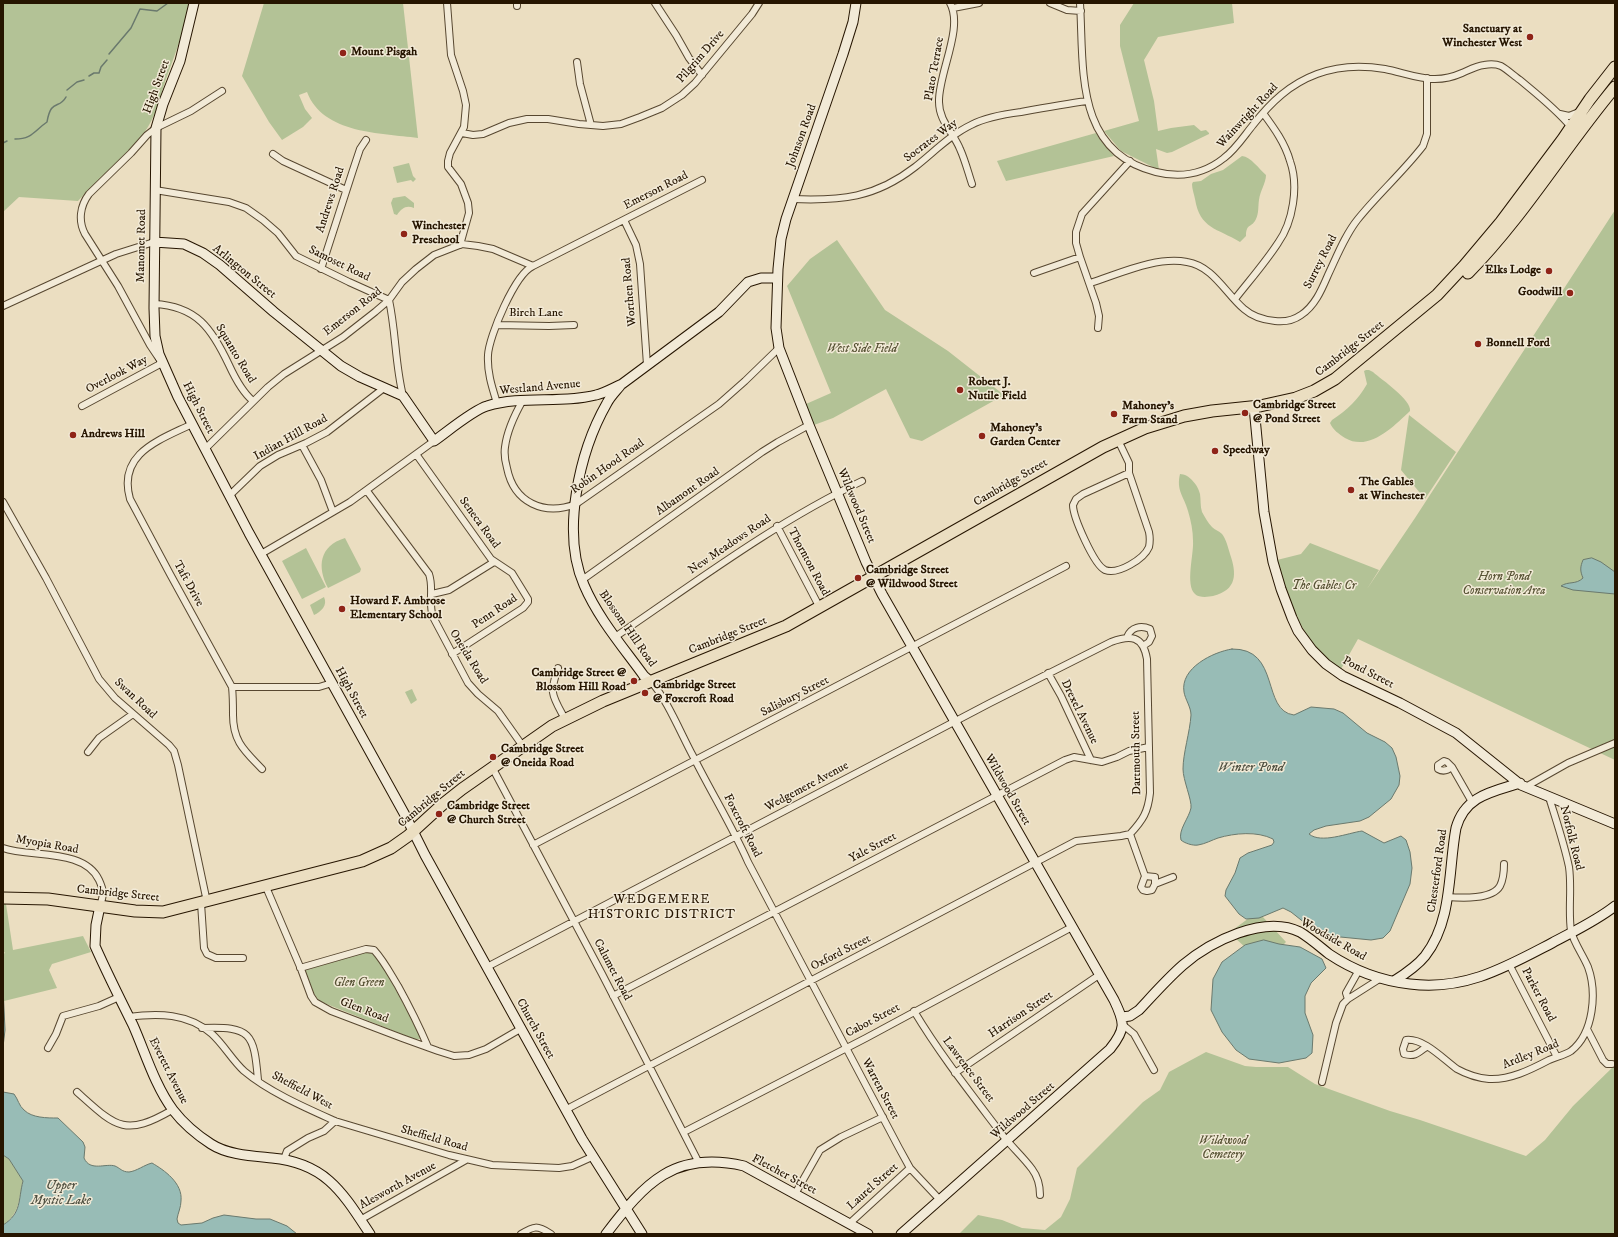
<!DOCTYPE html>
<style>
body{margin:0}
#map{position:relative;width:1618px;height:1237px;overflow:hidden;background:#ebdec1;font-family:"IM FELL DW Pica",serif}
canvas{display:block}
.frame{position:absolute;inset:0;border:4px solid #261500;pointer-events:none}
</style>
<div id="map">
<canvas width="1618" height="1237"></canvas>
<div class="frame"></div>
</div>
<script>
const ctx = document.querySelector('canvas').getContext('2d');
ctx.lineJoin = 'round';
function fillPath(path, color) { ctx.fillStyle = color; ctx.fill(path, 'evenodd'); }
function stroke(path, color, width, dash) { ctx.strokeStyle = color; ctx.lineWidth = width; ctx.lineCap = dash ? 'butt' : 'round'; ctx.setLineDash(dash || []); ctx.stroke(path); }
function write(font, color, halo, rows, align = 'center') {
  ctx.font = font + ' "IM FELL DW Pica",serif'; ctx.lineWidth = 3; ctx.setLineDash([]); ctx.textBaseline = 'middle'; ctx.strokeStyle = halo; ctx.fillStyle = color; for (const [text, x, y, turn = 0] of rows) {
    ctx.save(); ctx.translate(x, y); ctx.rotate((+turn || 0) * Math.PI / 180); ctx.textAlign = isNaN(turn) ? turn : align; if (halo) ctx.strokeText(text, 0, 0); ctx.fillText(text, 0, 0); ctx.restore();
  }
}
const green = new Path2D(`
 M3,3H189C185,30 175,54 166,79C160,97 156,117 144,133C125,158 99,177 78,201L19,197L3,212Z
 M264,3H403L418,138C381,133 323,134 307,92L299,95L305,109L312,118L303,127L282,140L269,122L242,76Z
 M1134,3H1232L1234,23L1158,37L1144,60L1154,101L1158,131L1171,128L1194,125L1201,131L1206,130L1209,133V134L1172,152L1167,153L1156,149L1159,170L1121,151L1104,131L1139,121L1120,46V25Z
 M1096,133L1101,141L1114,156L1006,181L997,161Z
 M1242,156C1251,157 1259,169 1266,175C1266,183 1260,191 1259,200C1258,206 1259,213 1256,219C1252,228 1246,223 1246,236L1240,242C1217,228 1200,229 1195,199C1194,194 1192,189 1192,184L1193,182L1201,181L1211,174L1223,170Z
 M409,163L413,176L416,179L413,182L411,180L397,183L393,167Z
 M405,196L414,203V208C406,205 402,208 397,215L394,214L391,203L393,198Z
 M1615,210V760L1358,639L1341,669C1301,644 1290,602 1277,560L1301,554L1310,543L1379,570L1367,589L1415,518Z
 M837,240L885,310L948,351L1004,395L922,441L910,438L886,389L833,418L814,425L806,404L831,393L787,286L810,259Z
 M1366,370H1369L1373,372C1382,380 1412,400 1410,411C1393,427 1369,452 1345,438C1339,434 1333,430 1330,423L1332,420C1347,410 1358,400 1367,384L1364,371Z
 M1409,415L1456,452L1425,499L1401,470Z
 M1180,474C1189,474 1198,485 1200,494C1201,500 1200,506 1202,512C1205,517 1208,523 1212,527C1215,530 1219,531 1222,534C1226,539 1228,547 1230,554C1237,574 1237,590 1213,596C1208,597 1199,598 1195,594C1185,585 1194,554 1193,541C1193,531 1191,521 1188,511C1184,496 1176,491 1180,474Z
 M345,538L361,569L360,572L328,588C317,567 319,546 345,538Z
 M306,548L326,587L302,599L282,561Z
 M324,597C328,605 321,612 314,615L310,605Z
 M412,689L417,700L411,704L405,692Z
 M3,904H6L13,950L83,936L91,952L52,964L49,970L57,988L4,1001L3,956L5,952L3,953Z
 M1262,916L1286,942L1277,951L1245,947L1235,938H1222L1249,918Z
 M366,951H371L378,957L421,1036L420,1039H414L319,1001L313,992L305,970Z
 M1206,1052L1245,1066L1256,1067H1288L1315,1084L1390,1111L1420,1120L1526,1156L1545,1140L1573,1106L1615,1065V1232L1612,1234H959L978,1215L1002,1220L1022,1228L1045,1230L1061,1217L1070,1199L1077,1168L1143,1102L1160,1090L1169,1072Z
 M3,1155L9,1159L23,1181C18,1200 21,1212 3,1225Z`);
const water = new Path2D(`
 M1592,558L1601,562L1615,572V594L1573,590L1561,586C1568,581 1576,585 1583,578C1580,571 1580,567 1583,560Z
 M1232,649C1281,648 1261,711 1294,715L1311,707L1334,709L1343,713L1367,733L1385,742L1392,748L1396,757L1400,776L1399,785L1391,799L1369,817L1360,821L1326,826L1314,830L1309,834C1321,844 1348,833 1362,831L1384,843L1401,836L1406,840L1410,852L1412,868L1410,884L1390,931L1383,938L1371,940L1320,935L1291,912L1283,908L1259,918L1246,919L1239,914L1225,896L1226,890L1235,873L1240,858L1248,853L1272,845L1274,842L1273,839C1257,831 1235,833 1218,838C1212,840 1205,844 1198,845C1193,846 1184,843 1181,840C1178,830 1189,818 1191,808C1192,800 1183,780 1183,769C1183,753 1190,732 1191,715C1191,707 1185,699 1184,692C1180,668 1213,652 1232,649Z
 M1264,940L1279,944L1300,947L1322,959L1326,968L1311,983L1305,996V1013L1313,1035L1312,1053L1306,1058L1279,1063L1249,1059L1236,1050L1222,1032L1211,1010L1213,979L1222,962L1245,945Z
 M3,987L5,1030L3,1047Z
 M3,1092L14,1094C18,1099 19,1106 24,1110C32,1118 47,1118 58,1118L83,1142L85,1147L84,1158C90,1172 106,1163 115,1166C120,1168 122,1172 129,1172C137,1171 144,1165 152,1163C164,1170 183,1183 181,1201C181,1207 178,1213 177,1219L178,1223L181,1225L202,1223L213,1218L224,1215L256,1219H270L287,1226L297,1234H3V1225C22,1213 18,1200 23,1181L9,1159L3,1155Z`);
const stream = new Path2D(`
 M109,54L131,28L140,9L157,11L168,3
 M89,76L94,73H99L101,67L107,60
 M67,90L77,82L84,80
 M15,139C32,139 34,131 47,122C51,98 59,110 66,97
 M3,143L7,141`);
const street = new Path2D(`
 M447,3L451,55L463,91L466,105L464,127L450,153L448,161V167L461,184L468,203L469,213L460,245
 M655,3L676,35L689,58L702,75
 M950,3C964,28 938,74 939,102C939,121 953,132 960,149C965,160 968,172 972,184
 M1050,3L1067,10L1081,11
 M1080,3C1084,68 1074,152 1156,172C1180,178 1204,174 1224,158C1236,149 1244,136 1253,125C1271,102 1290,84 1317,74C1338,66 1362,65 1385,69C1401,72 1418,79 1435,79C1444,79 1453,77 1462,73C1469,70 1476,66 1484,65C1490,64 1496,64 1501,66C1508,70 1514,76 1520,80C1538,95 1556,109 1571,127
 M517,6V3
 M953,8L979,3
 M577,62L580,84L591,125
 M1560,114L1569,116L1579,112
 M462,133L473,135L483,134L509,123L527,119H548L579,124L603,126L621,124L640,117L662,108L682,95L695,83L752,14L759,3
 M273,154L283,161L346,190
 M155,190L229,202L246,208L263,220L278,233L296,256L349,282L389,300C396,332 395,364 403,396
 M792,199C841,201 875,198 915,167C933,153 950,135 971,125C986,117 1005,114 1021,112C1043,108 1065,104 1087,101
 M624,220L636,245L640,264L647,365
 M321,269L353,170L360,149L366,140
 M1034,273L1080,257
 M1090,283C1119,274 1156,256 1187,262C1213,266 1226,294 1244,309C1253,317 1264,320 1275,321C1284,322 1294,320 1301,315C1315,306 1322,289 1328,275C1337,256 1345,235 1358,219C1378,194 1403,172 1423,146L1427,134V78
 M1235,299C1249,281 1265,263 1278,243C1293,222 1299,186 1290,161C1285,143 1274,128 1263,113
 M154,304C197,306 212,329 229,365C235,378 242,392 253,401
 M3,306L116,254L154,242
 M497,325L549,326L574,325
 M1098,328L1099,316L1096,303L1080,257L1076,243V232L1082,214L1130,161
 M523,400C515,414 507,431 505,447C504,454 505,461 507,468C514,503 544,516 576,504L719,404L745,381L779,348
 M497,403C492,387 487,372 488,355C489,336 515,274 533,266
 M82,406L162,363L150,345L118,286L85,234C78,221 80,206 89,194L131,153L147,135L156,128L191,111L222,91
 M192,424C160,440 117,453 130,499L170,574L232,687H319L332,683
 M1118,440L1129,463V473L1149,532C1150,537 1150,542 1149,547C1144,559 1118,575 1105,570C1094,565 1073,517 1073,505L1076,499L1083,494L1129,473
 M302,445L321,480L333,512
 M205,449L268,387L284,374L343,337L375,312L389,300L402,282L416,269L434,255L462,244L478,246L493,249L533,266L702,180
 M416,454L491,559L512,573L528,599V602L523,608L452,654
 M367,491L429,574C434,588 428,603 433,617L468,683L478,694L498,711L522,745
 M230,495L260,466L278,455L306,443L327,432L384,388
 M3,502L46,578L99,679L115,698L169,745L174,751L178,765L207,902
 M777,526L820,608
 M261,554L350,502L434,441
 M582,580L762,452L778,442L809,425
 M432,594L449,590L494,562
 M615,637C696,582 774,523 862,481
 M1127,637C1131,627 1141,625 1150,629L1152,636L1149,642L1143,646
 M558,668C549,694 552,695 565,719
 M1048,673L1061,696L1091,760
 M651,682C666,697 682,736 693,756C711,792 732,826 748,862L899,1148L910,1168L940,1200
 M232,687C233,696 233,706 233,715C233,742 245,751 262,769
 M88,752L99,738L133,714
 M492,767L602,974L699,1163
 M1452,767L1447,762L1444,761L1438,765V769C1443,772 1447,771 1452,767L1472,802
 M1529,785L1568,763L1615,743
 M533,845L1066,566
 M3,848C31,858 84,848 99,880C104,891 104,894 100,906
 M1145,876L1141,887L1143,890L1147,891L1152,890L1155,884
 M266,887L301,969L311,996L315,1002L331,1011L402,1038L438,1051L454,1056L469,1055L486,1049L522,1028
 M1447,897C1461,898 1492,900 1500,886C1503,880 1504,871 1504,864
 M201,903L204,948L207,954L216,958H243
 M1510,966L1557,1057
 M487,967L990,703L1111,642C1130,635 1143,635 1147,659L1150,793C1148,812 1143,820 1130,834L1145,876L1155,877V884L1173,877
 M300,968L366,949L374,950C384,961 390,973 398,986C409,1006 419,1026 428,1047
 M613,996L1065,760L1074,757L1102,762L1117,757L1129,751L1149,747
 M1348,999L1381,978
 M914,1011C941,1056 973,1096 1004,1137C1013,1148 1024,1158 1032,1169C1038,1177 1040,1186 1040,1195
 M128,1017C158,1013 188,1013 212,1034C224,1045 232,1060 244,1071C269,1092 306,1108 335,1121
 M1123,1025L1134,1034L1154,1070
 M202,1028C251,1026 254,1033 258,1080
 M1587,1029L1603,1060L1607,1064H1612
 M1426,1047C1418,1053 1415,1057 1404,1054L1403,1049L1406,1040C1424,1038 1443,1059 1457,1069C1466,1074 1478,1078 1489,1079C1510,1080 1530,1070 1549,1060C1556,1057 1565,1055 1571,1051C1594,1033 1597,992 1588,967C1583,955 1574,943 1571,931C1568,910 1572,888 1569,867C1564,843 1556,820 1549,797
 M48,1048L56,1034L63,1016L99,1006L119,997
 M955,1073L1099,975
 M1322,1082L1336,1023L1343,1004L1348,999L1346,993L1359,970
 M77,1092C115,1126 124,1138 172,1110
 M567,1109L1076,841L1121,836L1130,834
 M684,1132L866,1038L1072,927
 M284,1159L287,1151L308,1138L324,1131L335,1121L449,1155L492,1165L559,1168L572,1166L594,1156
 M795,1194L820,1150L841,1137L883,1117
 M360,1220L466,1160
 M850,1223L910,1168
 M521,1234C534,1226 537,1225 551,1234`);
const secondary = new Path2D(`
 M194,3L180,61L163,104L156,128L154,308L155,336L159,354L178,397L249,533L405,815L425,855L582,1139L642,1234
 M856,3L853,22L843,54L786,219L781,239L778,269L776,328L779,348L809,425L866,562L882,594L1114,1000C1125,1023 1126,1029 1110,1049L901,1234
 M154,242L184,244L203,253L220,265L274,312L341,366L360,377L403,396L434,441C447,432 473,410 487,406C522,395 561,404 596,395C605,393 613,388 622,384L719,312L748,282L761,278H777
 M620,386C615,392 610,397 607,403C579,452 561,533 584,585C598,618 623,647 644,676L651,682
 M1254,407L1264,512L1273,562L1281,589L1292,618L1298,631L1312,650L1326,664L1343,676L1400,703L1456,733L1521,785L1615,824
 M100,906L96,925L95,946C107,973 120,999 133,1025C145,1052 155,1086 173,1110C183,1123 197,1135 211,1144C228,1155 252,1156 272,1158C326,1163 343,1193 370,1234
 M1394,981C1405,974 1417,966 1425,956C1453,920 1448,870 1456,828C1465,796 1491,792 1520,783
 M1122,1017L1130,1016L1139,1010C1153,995 1167,979 1183,965C1210,942 1264,914 1300,932C1310,938 1319,946 1329,954C1353,970 1382,981 1410,984C1465,991 1506,967 1552,943C1574,931 1596,921 1615,906
 M606,1234C645,1183 674,1150 744,1166L868,1234`);
const highway = new Path2D(`
 M1468,273C1524,216 1564,148 1615,87
 M3,898L48,899L135,911L163,912L362,861L391,848L408,836L443,804L462,789L552,726L603,701L786,626L1103,447L1145,428L1184,416L1212,411L1260,406L1296,398L1314,391L1335,379L1437,295L1464,266L1501,222L1563,139L1590,99L1615,67`);
const markers = [
 [1530,37,4,"#8f2418"],
 [343,53,4,"#8f2418"],
 [404,234,4,"#8f2418"],
 [1549,271,4,"#8f2418"],
 [1570,293,4,"#8f2418"],
 [1478,344,4,"#8f2418"],
 [960,390,4,"#8f2418"],
 [1245,413,4,"#8f2418"],
 [1114,414,4,"#8f2418"],
 [73,435,4,"#8f2418"],
 [982,436,4,"#8f2418"],
 [1215,451,4,"#8f2418"],
 [1351,490,4,"#8f2418"],
 [858,578,4,"#8f2418"],
 [342,609,4,"#8f2418"],
 [634,681,4,"#8f2418"],
 [645,693,4,"#8f2418"],
 [493,757,4,"#8f2418"],
 [439,814,4,"#8f2418"]
];
const poiNames = [
 ["Sanctuary at",1522,30,"right"],
 ["Winchester West",1522,44,"right"],
 ["Mount Pisgah",351,53],
 ["Winchester",412,227],
 ["Preschool",412,241],
 ["Elks Lodge",1541,271,"right"],
 ["Goodwill",1562,293,"right"],
 ["Bonnell Ford",1486,344],
 ["Robert J.",968,383],
 ["Nutile Field",968,397],
 ["Cambridge Street",1253,406],
 ["@ Pond Street",1253,420],
 ["Mahoney's",1122,407],
 ["Farm Stand",1122,421],
 ["Mahoney's",990,429],
 ["Garden Center",990,443],
 ["Andrews Hill",81,435],
 ["Speedway",1223,451],
 ["The Gables",1359,483],
 ["at Winchester",1359,497],
 ["Cambridge Street",866,571],
 ["@ Wildwood Street",866,585],
 ["Howard F. Ambrose",350,602],
 ["Elementary School",350,616],
 ["Cambridge Street @",626,674,"right"],
 ["Blossom Hill Road",626,688,"right"],
 ["Cambridge Street",653,686],
 ["@ Foxcroft Road",653,700],
 ["Cambridge Street",501,750],
 ["@ Oneida Road",501,764],
 ["Cambridge Street",447,807],
 ["@ Church Street",447,821]
];
const streetNames = [
 ["Pilgrim Drive",701,57,-49],
 ["Plato Terrace",935,69,-80],
 ["High Street",157,87,-70],
 ["Wainwright Road",1248,116,-47],
 ["Johnson Road",802,136,-70],
 ["Socrates Way",931,141,-37],
 ["Emerson Road",656,191,-27],
 ["Andrews Road",331,200,-72],
 ["Manomet Road",142,246,-89],
 ["Surrey Road",1321,262,-63],
 ["Samoset Road",339,264,26],
 ["Arlington Street",244,272,39],
 ["Worthen Road",630,292,-95],
 ["Emerson Road",353,312,-38],
 ["Birch Lane",536,314],
 ["Cambridge Street",1350,349,-38],
 ["Squanto Road",235,354,59],
 ["Overlook Way",117,375,-28],
 ["Westland Avenue",540,388,-5],
 ["High Street",198,408,63],
 ["Indian Hill Road",291,438,-29],
 ["Robin Hood Road",608,467,-35],
 ["Cambridge Street",1011,483,-30],
 ["Albamont Road",688,492,-35],
 ["Wildwood Street",856,506,67],
 ["Seneca Road",479,523,54],
 ["New Meadows Road",730,545,-34],
 ["Thornton Road",808,562,62],
 ["Taft Drive",188,584,61],
 ["Penn Road",495,612,-34],
 ["Blossom Hill Road",627,629,55],
 ["Cambridge Street",728,636,-22],
 ["Oneida Road",468,657,58],
 ["Pond Street",1368,673,27],
 ["High Street",351,693,61],
 ["Salisbury Street",795,697,-27],
 ["Swan Road",135,699,43],
 ["Drexel Avenue",1079,712,64],
 ["Dartmouth Street",1137,753,-91],
 ["Wedgemere Avenue",807,787,-28],
 ["Wildwood Street",1007,790,60],
 ["Cambridge Street",432,799,-40],
 ["Foxcroft Road",742,826,63],
 ["Norfolk Road",1571,838,76],
 ["Myopia Road",47,845,10],
 ["Yale Street",873,848,-28],
 ["Chesterford Road",1438,871,-82],
 ["Cambridge Street",118,894,6],
 ["Woodside Road",1333,940,30],
 ["Oxford Street",841,953,-27],
 ["Calumet Road",612,970,62],
 ["Parker Road",1538,995,62],
 ["Glen Road",364,1011,21],
 ["Harrison Street",1021,1015,-34],
 ["Cabot Street",873,1021,-28],
 ["Church Street",535,1029,61],
 ["Ardley Road",1531,1055,-22],
 ["Lawrence Street",968,1070,53],
 ["Everett Avenue",168,1071,63],
 ["Warren Street",880,1089,62],
 ["Sheffield West",302,1091,28],
 ["Wildwood Street",1023,1111,-41],
 ["Sheffield Road",434,1139,16],
 ["Fletcher Street",784,1175,28],
 ["Alesworth Avenue",398,1186,-29],
 ["Laurel Street",873,1187,-42]
];
const parkNames = [
 ["West Side Field",862,350],
 ["Horn Pond",1504,578],
 ["Conservation Area",1504,592],
 ["The Gables Cr",1324,587],
 ["Glen Green",359,984],
 ["Wildwood",1223,1142],
 ["Cemetery",1223,1156]
];
const waterNames = [
 ["Winter Pond",1251,768],
 ["Upper",61,1186],
 ["Mystic Lake",61,1201]
];
const neighbourhoodNames = [
 ["WEDGEMERE",662,900],
 ["HISTORIC DISTRICT",662,915]
];
fillPath(green, '#b3c296');
fillPath(water, '#98bcb6');
stroke(water, '#6a796d', 1);
stroke(stream, '#6a796d', 1.5);
stroke(street, '#574730', 8);
stroke(secondary, '#261500', 11);
stroke(highway, '#261500', 13);
stroke(street, '#f2ead7', 6);
stroke(secondary, '#f2ead7', 9);
stroke(highway, '#ebdec1', 11);
for (const [x, y, r, color] of markers) { const dot = new Path2D(); dot.arc(x, y, r, 0, 2 * Math.PI); ctx.fillStyle = color; ctx.fill(dot); stroke(dot, '#f2ead7', 1.5); }
write('bold 12px', '#261500', '#f2ead7', poiNames, 'left');
write('12px', '#261500', '#f2ead7', streetNames);
write('italic 12px', '#575234', '#f2ead7', parkNames);
write('italic 13px', '#4e4f40', '#f2ead7', waterNames);
ctx.letterSpacing = '1px';
write('13px', '#261500', '#f2ead7', neighbourhoodNames);
ctx.letterSpacing = '0px';
</script>
